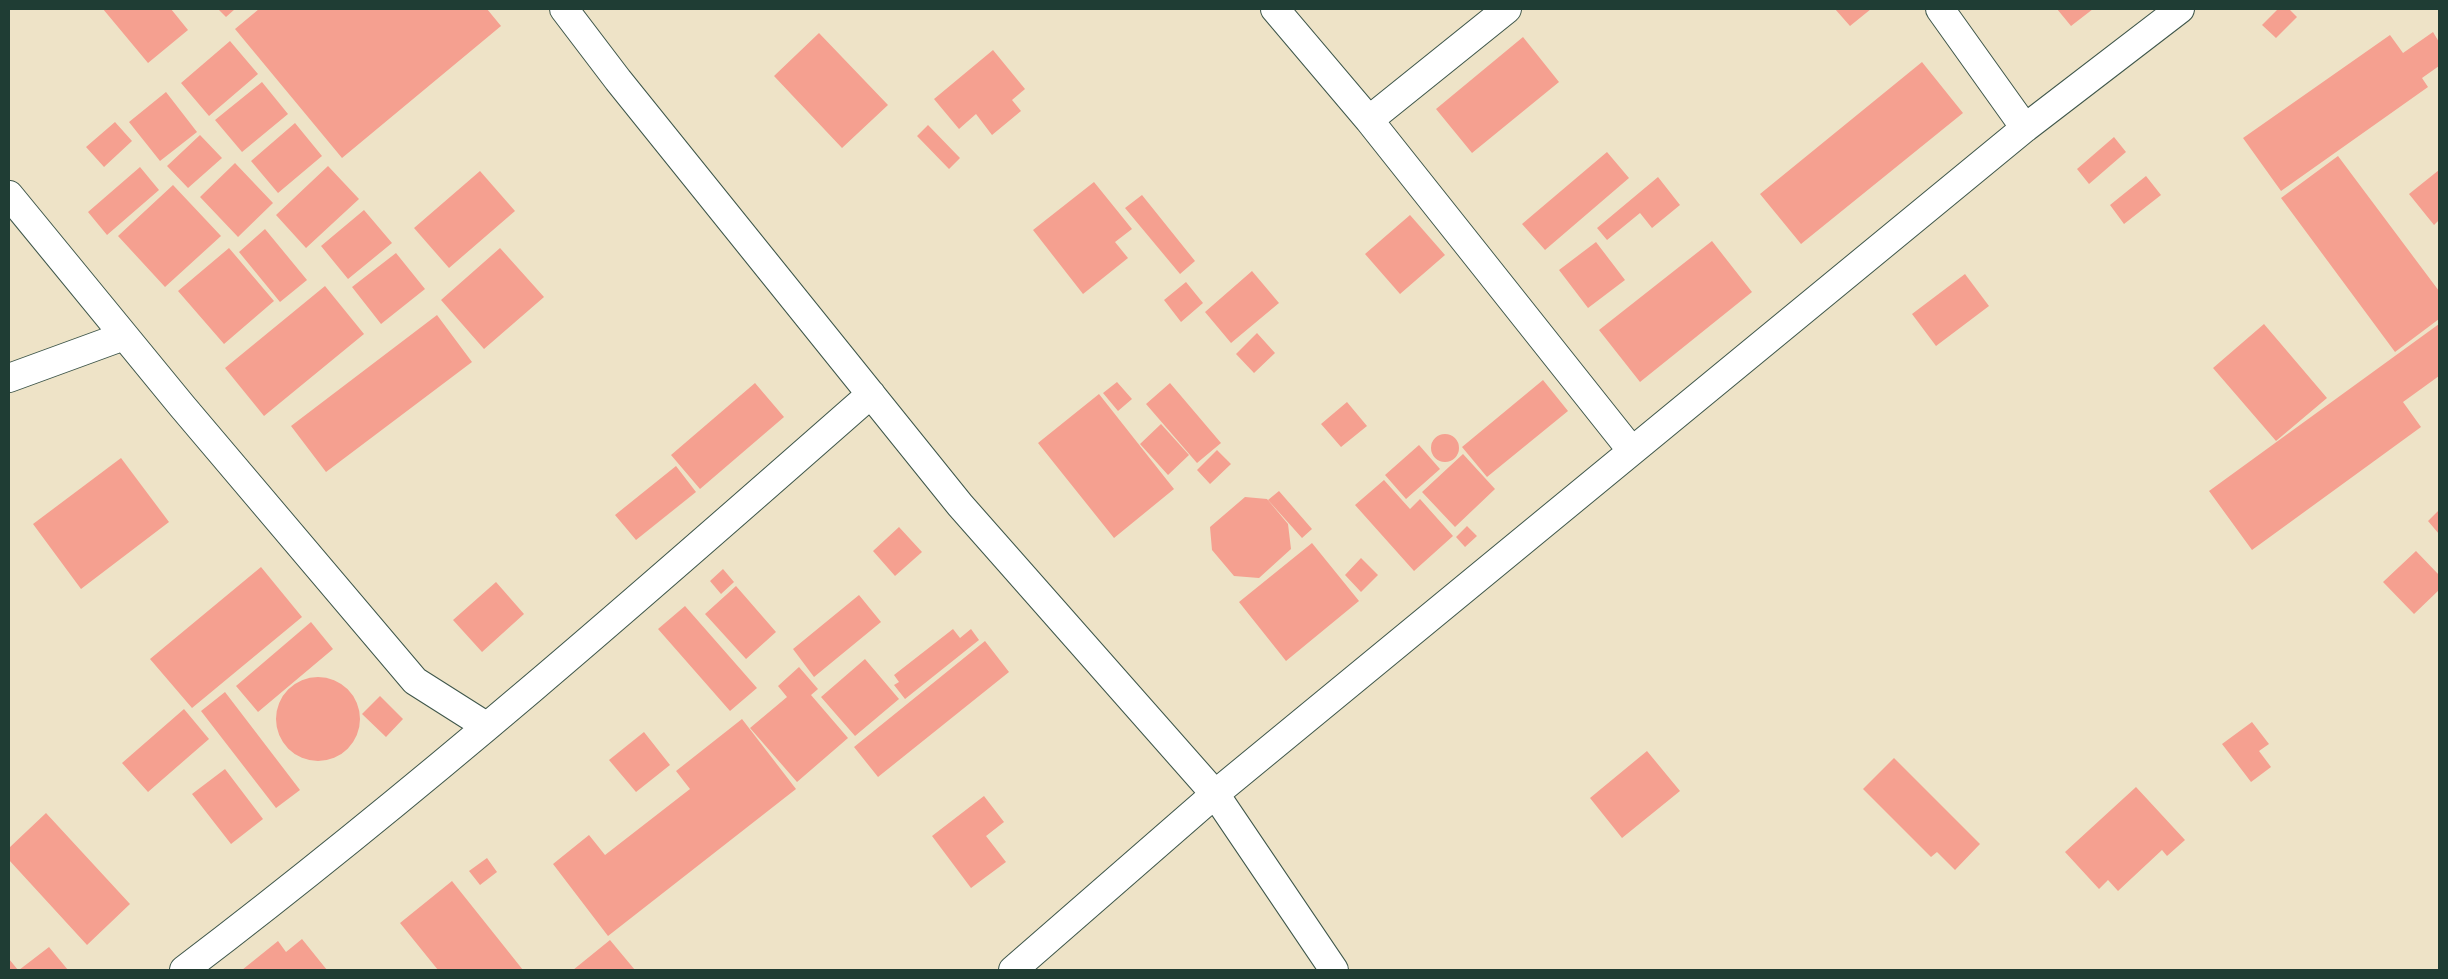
<!DOCTYPE html>
<style>
body{margin:0}
#map{position:relative;width:2448px;height:979px;overflow:hidden;background:#eee3c7;font-family:"IM FELL English",serif}
canvas{display:block}
.frame{position:absolute;inset:0;border:10px solid #1f3d34;pointer-events:none}
</style>
<div id="map">
<canvas width="2448" height="979"></canvas>
<div class="frame"></div>
</div>
<script>
const ctx = document.querySelector('canvas').getContext('2d');
ctx.lineJoin = 'round';
function fillPath(path, color) { ctx.fillStyle = color; ctx.fill(path, 'evenodd'); }
function stroke(path, color, width, dash) { ctx.strokeStyle = color; ctx.lineWidth = width; ctx.lineCap = dash ? 'butt' : 'round'; ctx.setLineDash(dash || []); ctx.stroke(path); }
const building = new Path2D(`
 M103,9H171L188,30L148,63Z
 M218,9H235L226,17Z
 M259,9H487L501,26L342,158L235,29Z
 M1835,9H1871L1850,26Z
 M2057,9H2093L2071,26Z
 M2278,9H2289L2297,17L2276,38L2262,25Z
 M2433,32L2439,42V66L2422,78L2428,87L2281,191L2243,138L2390,35L2403,53Z
 M819,33L888,105L842,148L774,76Z
 M1523,37L1559,82L1472,153L1436,109Z
 M230,41L258,74L209,116L181,83Z
 M993,50L1025,89L1012,100L1021,111L992,135L976,114L959,129L934,99Z
 M1922,62L1963,113L1801,244L1760,194Z
 M262,82L288,114L242,152L215,120Z
 M166,92L197,132L160,161L129,122Z
 M115,122L132,141L104,167L86,147Z
 M295,123L322,156L278,193L251,161Z
 M928,125L960,158L949,169L917,136Z
 M200,135L222,158L188,188L167,166Z
 M2114,137L2126,152L2089,184L2077,169Z
 M1607,152L1629,178L1545,250L1522,224Z
 M2338,156L2439,291V319L2395,352L2281,198Z
 M235,163L273,203L238,237L200,197Z
 M328,166L359,199L306,248L276,215Z
 M140,167L159,190L107,235L88,212Z
 M2439,170V220L2434,225L2409,194Z
 M480,171L515,211L449,268L414,228Z
 M2146,176L2161,195L2124,224L2110,205Z
 M1658,177L1680,205L1652,228L1640,213L1607,240L1597,228Z
 M1094,182L1132,229L1115,242L1128,258L1083,294L1033,230Z
 M173,185L221,236L165,287L118,236Z
 M1142,195L1195,261L1180,274L1125,208Z
 M364,210L392,243L348,279L321,246Z
 M1410,215L1445,255L1400,294L1365,254Z
 M265,229L307,280L280,302L239,252Z
 M1712,241L1752,292L1640,382L1599,330Z
 M1596,242L1625,280L1588,308L1559,270Z
 M229,248L274,301L224,344L178,291Z
 M500,248L544,297L484,349L441,300Z
 M396,253L425,289L381,324L352,287Z
 M1252,271L1279,303L1231,343L1205,312Z
 M1965,274L1989,306L1936,346L1912,314Z
 M1186,282L1203,303L1181,322L1164,300Z
 M325,286L364,334L264,416L225,368Z
 M437,315L472,362L326,472L291,426Z
 M2264,324L2327,398L2276,441L2213,368Z
 M2439,324V376L2403,402L2421,427L2252,550L2209,491Z
 M1257,333L1275,353L1254,373L1236,354Z
 M1543,380L1568,411L1487,477L1462,447Z
 M1117,382L1132,399L1118,411L1103,393Z
 M755,383L784,417L700,489L671,455Z
 M1170,383L1221,443L1197,463L1146,404Z
 M1099,394L1174,489L1114,538L1038,443Z
 M1347,402L1367,426L1341,447L1321,424Z
 M1161,424L1189,455L1168,475L1140,444Z
 M1431 448a14 14 0 1 1 28 0a14 14 0 1 1-28 0Z
 M1419,445L1440,469L1406,499L1385,475Z
 M1217,450L1231,464L1210,484L1197,470Z
 M1463,454L1495,489L1455,527L1422,492Z
 M121,458L169,522L81,589L33,524Z
 M676,466L696,492L636,540L615,515Z
 M1384,480L1410,509L1420,499L1453,536L1414,571L1355,505Z
 M1279,491L1312,529L1302,538L1268,500Z
 M1245,497L1267,499L1288,524L1291,549L1259,578L1234,576L1212,550L1210,527Z
 M2439,510V534L2428,521Z
 M1467,526L1477,536L1465,547L1456,537Z
 M899,527L922,552L895,576L873,551Z
 M1312,543L1359,601L1286,661L1239,602Z
 M2416,551L2439,575V590L2414,614L2383,582Z
 M1361,558L1378,575L1361,592L1345,575Z
 M261,567L302,617L192,708L150,659Z
 M723,569L734,582L721,594L710,581Z
 M496,582L524,614L482,652L453,620Z
 M736,586L776,632L746,659L705,614Z
 M859,595L881,622L814,677L793,649Z
 M685,606L757,688L730,711L658,629Z
 M311,622L333,649L258,712L236,686Z
 M953,629L960,638L971,629L979,640L905,699L894,685L899,682L894,675Z
 M985,641L1009,672L878,777L854,747Z
 M865,659L899,699L855,736L821,697Z
 M799,667L818,689L811,695L848,738L797,782L750,728L787,697L778,686Z
 M276 719a42 42 0 1 1 84 0a42 42 0 1 1-84 0Z
 M225,692L300,790L276,808L201,711Z
 M380,696L403,719L386,737L362,714Z
 M184,709L209,739L148,792L122,763Z
 M742,719L796,789L608,936L553,864L589,835L605,855L690,789L676,771Z
 M2252,722L2269,744L2259,751L2271,767L2251,782L2222,744Z
 M644,732L670,765L636,792L609,760Z
 M1647,751L1680,791L1622,838L1590,798Z
 M1894,758L1980,844L1955,870L1937,852L1931,857L1863,789Z
 M225,769L263,819L231,844L192,794Z
 M2136,787L2185,840L2167,856L2162,850L2118,891L2108,880L2099,889L2065,852Z
 M984,796L1004,822L986,836L1006,862L971,888L932,836Z
 M46,813L130,904L87,945L9,860V848Z
 M487,858L497,872L480,885L469,871Z
 M452,881L523,970H438L400,923Z
 M302,939L327,970H242L278,941L286,952Z
 M610,940L635,970H573Z
 M49,947L68,970H19Z
 M9,959L18,970H9Z`);
const minor = new Path2D(`
 M564,9L618,80L960,505L1215,794L1334,970
 M1275,9L1369,120L1632,451
 M1940,9L2025,128
 M1369,120L1507,9
 M9,195L182,406L415,681L486,726
 M9,378L124,336
 M184,970C422,789 647,591 871,394
 M1013,970L1215,794L2025,128L2180,9`);
fillPath(building, '#f5a090');
stroke(minor, '#3e564a', 30);
stroke(minor, '#fff', 28);
</script>
